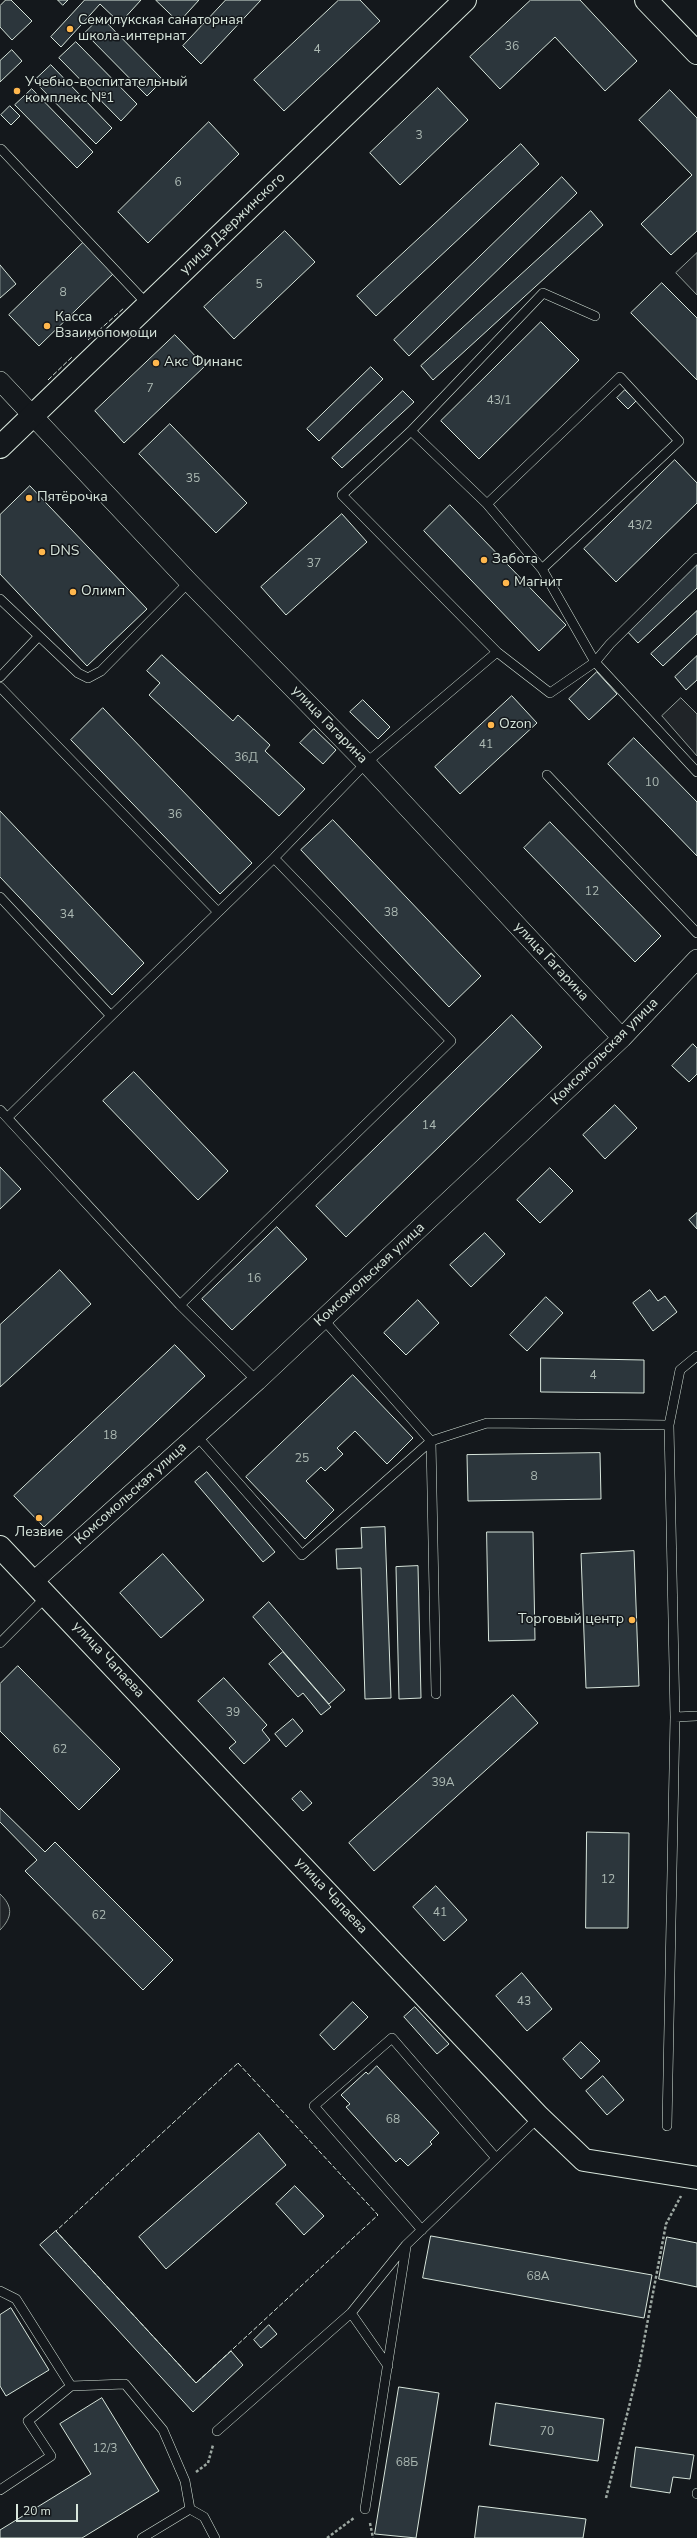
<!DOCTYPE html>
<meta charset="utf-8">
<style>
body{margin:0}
#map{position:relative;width:697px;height:2538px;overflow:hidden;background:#14181c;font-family:"Nunito Sans",sans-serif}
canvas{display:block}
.scale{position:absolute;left:16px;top:2504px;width:62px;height:18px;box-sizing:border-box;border:2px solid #d8e6dc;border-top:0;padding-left:5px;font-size:12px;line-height:14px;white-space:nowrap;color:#d8e6dc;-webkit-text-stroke:3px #14181c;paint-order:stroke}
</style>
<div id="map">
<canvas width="697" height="2538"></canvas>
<div class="scale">20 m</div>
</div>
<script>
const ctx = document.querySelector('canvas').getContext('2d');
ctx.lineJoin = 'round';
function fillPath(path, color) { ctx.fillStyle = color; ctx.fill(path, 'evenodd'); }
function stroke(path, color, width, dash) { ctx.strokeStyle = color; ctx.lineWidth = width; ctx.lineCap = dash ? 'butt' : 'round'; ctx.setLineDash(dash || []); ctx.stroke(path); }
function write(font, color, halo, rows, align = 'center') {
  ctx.font = font + ' "Nunito Sans",sans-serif'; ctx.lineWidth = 3; ctx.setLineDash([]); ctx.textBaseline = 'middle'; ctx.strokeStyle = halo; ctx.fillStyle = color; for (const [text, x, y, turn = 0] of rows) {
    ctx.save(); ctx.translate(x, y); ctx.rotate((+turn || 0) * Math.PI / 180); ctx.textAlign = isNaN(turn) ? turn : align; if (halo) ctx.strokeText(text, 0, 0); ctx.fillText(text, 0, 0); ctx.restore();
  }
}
const green = new Path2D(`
 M697,253V295L676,273Z
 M681,698L697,714V756L662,716Z
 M0,1894C13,1906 13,1917 0,1930Z`);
const building = new Path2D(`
 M6,0H11L32,21L12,40L0,27V6Z
 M58,0H68L63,5Z
 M85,0H141L120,23L100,4L61,47L51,37Z
 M156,0H199L179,22Z
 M226,0H261L201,64L183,46Z
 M339,0H360L380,21L284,111L254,80Z
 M531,0H580L637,61L605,91L555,37L500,89L470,57Z
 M101,17L163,80L147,96L85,33Z
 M76,42L137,104L121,121L59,58Z
 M12,50L22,61L0,82V61Z
 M51,65L112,128L96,144L34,81Z
 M438,88L468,120L400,185L370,153Z
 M32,89L93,152L77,168L15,105Z
 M670,90L697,118V231L671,255L641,224L692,175L639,120Z
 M10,106L20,116L11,125L1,115Z
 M209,122L239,154L148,243L118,212Z
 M521,144L539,164L376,316L357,296Z
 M562,177L577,193L409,356L394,340Z
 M591,211L603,225L433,380L421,366Z
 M285,231L315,262L234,339L204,307Z
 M87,239L117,270L39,346L9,315Z
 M0,265L16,284L0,298Z
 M662,283L697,318V380L631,313Z
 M541,322L579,360L479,459L441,421Z
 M175,335L205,366L124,443L95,411Z
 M371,367L383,379L319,441L307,429Z
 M625,390L636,401L628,409L617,398Z
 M403,391L414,402L342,468L332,458Z
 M170,424L247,503L216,533L139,454Z
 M675,460L697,483V503L616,582L584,549Z
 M30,486L147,609L87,666L0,574V515Z
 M450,505L566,625L539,651L424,531Z
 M342,514L367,542L286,615L261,587Z
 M697,564V588L638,643L625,629Z
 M697,611V634L663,666L651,654Z
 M162,655L233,721L238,715L270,745L265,751L305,789L279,816L149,695L160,683L147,671Z
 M697,656V680L686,690L675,677Z
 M597,672L617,694L589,720L569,699Z
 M512,696L537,723L460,794L435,767Z
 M363,700L390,727L378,739L350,712Z
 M103,708L252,863L220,894L71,740Z
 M314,729L336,750L323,764L300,743Z
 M634,738L697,802V856L608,764Z
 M0,811L144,963L112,995L0,877Z
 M333,820L481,976L449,1007L301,850Z
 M550,822L661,936L635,962L524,848Z
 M512,1015L542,1047L346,1237L316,1206Z
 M693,1044L697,1048V1074L689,1082L672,1066Z
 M134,1072L228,1171L198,1200L103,1101Z
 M615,1105L637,1128L605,1159L583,1135Z
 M0,1167L21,1189L0,1209Z
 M550,1168L573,1191L540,1223L517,1200Z
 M697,1213V1229L689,1220Z
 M277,1227L307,1259L232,1330L202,1299Z
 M485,1233L505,1254L471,1287L450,1265Z
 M60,1270L91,1304L0,1387V1325Z
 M650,1290L658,1301L665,1296L677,1312L653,1331L633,1303Z
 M546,1297L563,1313L527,1351L510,1335Z
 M418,1300L439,1323L406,1355L384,1333Z
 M175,1345L205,1376L44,1527L14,1496Z
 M541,1358L644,1360V1393L541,1392Z
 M353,1375L413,1438L387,1464L355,1431L337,1448L343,1454L325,1471L321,1467L306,1481L334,1510L305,1539L246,1477Z
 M600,1453L601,1499L468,1501L467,1455Z
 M207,1472L275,1552L263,1562L195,1482Z
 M385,1527L391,1698L365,1699L361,1568L337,1569L336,1549L362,1548L361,1528Z
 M487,1532H533L535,1640L489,1641Z
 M634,1551L639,1686L586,1688L581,1554Z
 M163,1554L204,1600L161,1638L120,1593Z
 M418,1566L421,1698L399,1699L396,1567Z
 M269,1602L345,1690L329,1704L253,1617Z
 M283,1652L331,1707L321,1715L303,1693L298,1697L269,1664Z
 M18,1666L120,1769L79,1810L0,1731V1684Z
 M224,1678L267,1725L262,1730L270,1740L244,1764L229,1748L236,1742L198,1701Z
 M513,1695L538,1723L374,1871L349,1843Z
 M293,1719L303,1731L286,1747L275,1734Z
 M301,1791L312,1803L303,1811L292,1799Z
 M0,1808L45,1852L55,1842L173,1960L143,1990L25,1871L37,1860L0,1822Z
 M587,1832L629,1833L628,1928H586Z
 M436,1886L467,1920L444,1941L413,1907Z
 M522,1973L552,2009L527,2031L496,1996Z
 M353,2002L368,2017L334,2050L320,2035Z
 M415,2007L449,2044L437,2054L404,2017Z
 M581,2042L600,2061L581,2079L563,2059Z
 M377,2066L439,2133L430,2142L432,2144L408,2166L400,2158L396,2162L346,2107L350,2104L341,2095L366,2072L368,2074Z
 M603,2076L624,2100L607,2115L586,2091Z
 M259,2133L286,2165L166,2269L139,2237Z
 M295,2186L324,2216L304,2235L276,2204Z
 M56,2231L196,2383L231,2351L243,2365L193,2412L40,2245Z
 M431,2236L652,2275L644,2318L423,2278Z
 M667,2237L697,2243V2287L659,2279Z
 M11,2308L49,2370L6,2396L0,2386V2315Z
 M269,2325L277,2334L261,2348L254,2340Z
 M399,2387L439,2393L416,2538L375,2534Z
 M102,2398L159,2491L82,2538H0V2530L91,2474L60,2424Z
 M496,2403L604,2419L598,2461L490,2445Z
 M636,2447L694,2455L690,2479L673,2477L670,2493L631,2487Z
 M479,2506L586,2519L583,2538H475Z`);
const path = new Path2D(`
 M196,2472L208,2463L213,2445
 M606,2498L639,2367L666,2224L681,2196
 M370,2523L373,2538
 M327,2538L354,2518`);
const service = new Path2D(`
 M1,149L148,305
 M411,431L543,293L595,316
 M487,504L411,431L342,495L497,652
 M542,569L679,441L620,377L487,504L542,569L595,662L697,772
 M0,599L78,673L88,678L101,671L189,582
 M0,677L39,636
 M0,687L218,912
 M547,775L697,933
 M0,897L111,1016L274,858L366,763L497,652L550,693L595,662L610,644L697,558
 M0,1110L180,1305L257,1381
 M8,1117L111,1016
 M180,1305L451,1041L274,858
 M196,1435L302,1555L431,1441L323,1319
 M0,1643L47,1596
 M436,1694L431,1441L487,1423L669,1425
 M675,1717L669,1425L680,1370L697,1356
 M667,2126L675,1717L697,1716
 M422,2230L314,2106L392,2038L496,2158
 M0,2291L16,2299L71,2386L125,2384L163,2430L185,2481L190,2509L142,2538
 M351,2313L388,2366
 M217,2431L351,2313L406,2245L539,2117
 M0,2490L51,2456L28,2421L71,2386
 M697,2494V2493
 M190,2509L204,2517L215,2538
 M365,2509L406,2247`);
const minor = new Path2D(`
 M0,381L189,582L366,763L622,1038
 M34,1581L257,1381L622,1038L697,959`);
const tertiary = new Path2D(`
 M646,0L697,53
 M0,447L465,0
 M0,1547L539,2117L584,2160L697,2178`);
const fence = new Path2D(`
 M88,340L124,308
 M48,380L73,356
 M238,2063L378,2215L196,2383L56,2231Z`);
const markers = [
 [70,29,4,"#ffb74d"],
 [17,91,4,"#ffb74d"],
 [47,326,4,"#ffb74d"],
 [156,363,4,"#ffb74d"],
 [29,498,4,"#ffb74d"],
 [42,552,4,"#ffb74d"],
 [484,560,4,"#ffb74d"],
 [506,583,4,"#ffb74d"],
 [73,592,4,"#ffb74d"],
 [491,725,4,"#ffb74d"],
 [39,1518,4,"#ffb74d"],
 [632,1620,4,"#ffb74d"]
];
const numberNames = [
 ["36",512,47],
 ["4",317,50],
 ["3",419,136],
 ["6",178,183],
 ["5",259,285],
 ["8",63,293],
 ["7",150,389],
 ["43/1",499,401],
 ["35",193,479],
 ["43/2",640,526],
 ["37",314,564],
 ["41",486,745],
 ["36Д",246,758],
 ["10",652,783],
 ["36",175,815],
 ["12",592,892],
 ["38",391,913],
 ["34",67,915],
 ["14",429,1126],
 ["16",254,1279],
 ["4",593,1376],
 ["18",110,1436],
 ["25",302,1459],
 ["8",534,1477],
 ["39",233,1713],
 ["62",60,1750],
 ["39А",443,1783],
 ["12",608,1880],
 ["41",440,1913],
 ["62",99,1916],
 ["43",524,2002],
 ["68",393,2120],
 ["68А",538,2277],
 ["70",547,2432],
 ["12/3",105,2449],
 ["68Б",407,2463]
];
const poiNames = [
 ["Семилукская санаторная",78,21],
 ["школа-интернат",78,37],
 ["Учебно-воспитательный",25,83],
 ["комплекс №1",25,99],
 ["Касса",55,318],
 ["Взаимопомощи",55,334],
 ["Акс Финанс",164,363],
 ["Пятёрочка",37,498],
 ["DNS",50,552],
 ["Забота",492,560],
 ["Магнит",514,583],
 ["Олимп",81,592],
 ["Ozon",499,725],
 ["Лезвие",39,1533,"center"],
 ["Торговый центр",624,1620,"right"]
];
const streetNames = [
 ["улица Дзержинского",233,224,-44],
 ["улица Гагарина",329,725,46],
 ["улица Гагарина",551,962,47],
 ["Комсомольская улица",605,1052,-45],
 ["Комсомольская улица",370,1275,-43],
 ["Комсомольская улица",131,1494,-42],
 ["улица Чапаева",108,1660,47],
 ["улица Чапаева",331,1896,47]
];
fillPath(green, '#202428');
stroke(green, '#939e99', 1);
fillPath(building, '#2c363c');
stroke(building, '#d8e6dc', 1);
stroke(service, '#d8e6dc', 10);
stroke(minor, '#d8e6dc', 20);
stroke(tertiary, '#d8e6dc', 24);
stroke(path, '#9da8a2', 2.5, [3, 2]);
stroke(service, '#14181c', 9);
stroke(minor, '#14181c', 19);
stroke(tertiary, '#14181c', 22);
stroke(fence, '#d8e6dc', 1, [5, 2]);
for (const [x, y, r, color] of markers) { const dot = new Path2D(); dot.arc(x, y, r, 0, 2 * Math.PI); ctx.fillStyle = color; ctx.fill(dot); stroke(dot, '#14181c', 1.5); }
write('12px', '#adbab4', null, numberNames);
write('14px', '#d8e6dc', '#14181c', poiNames, 'left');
write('14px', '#d8e6dc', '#14181c', streetNames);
</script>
